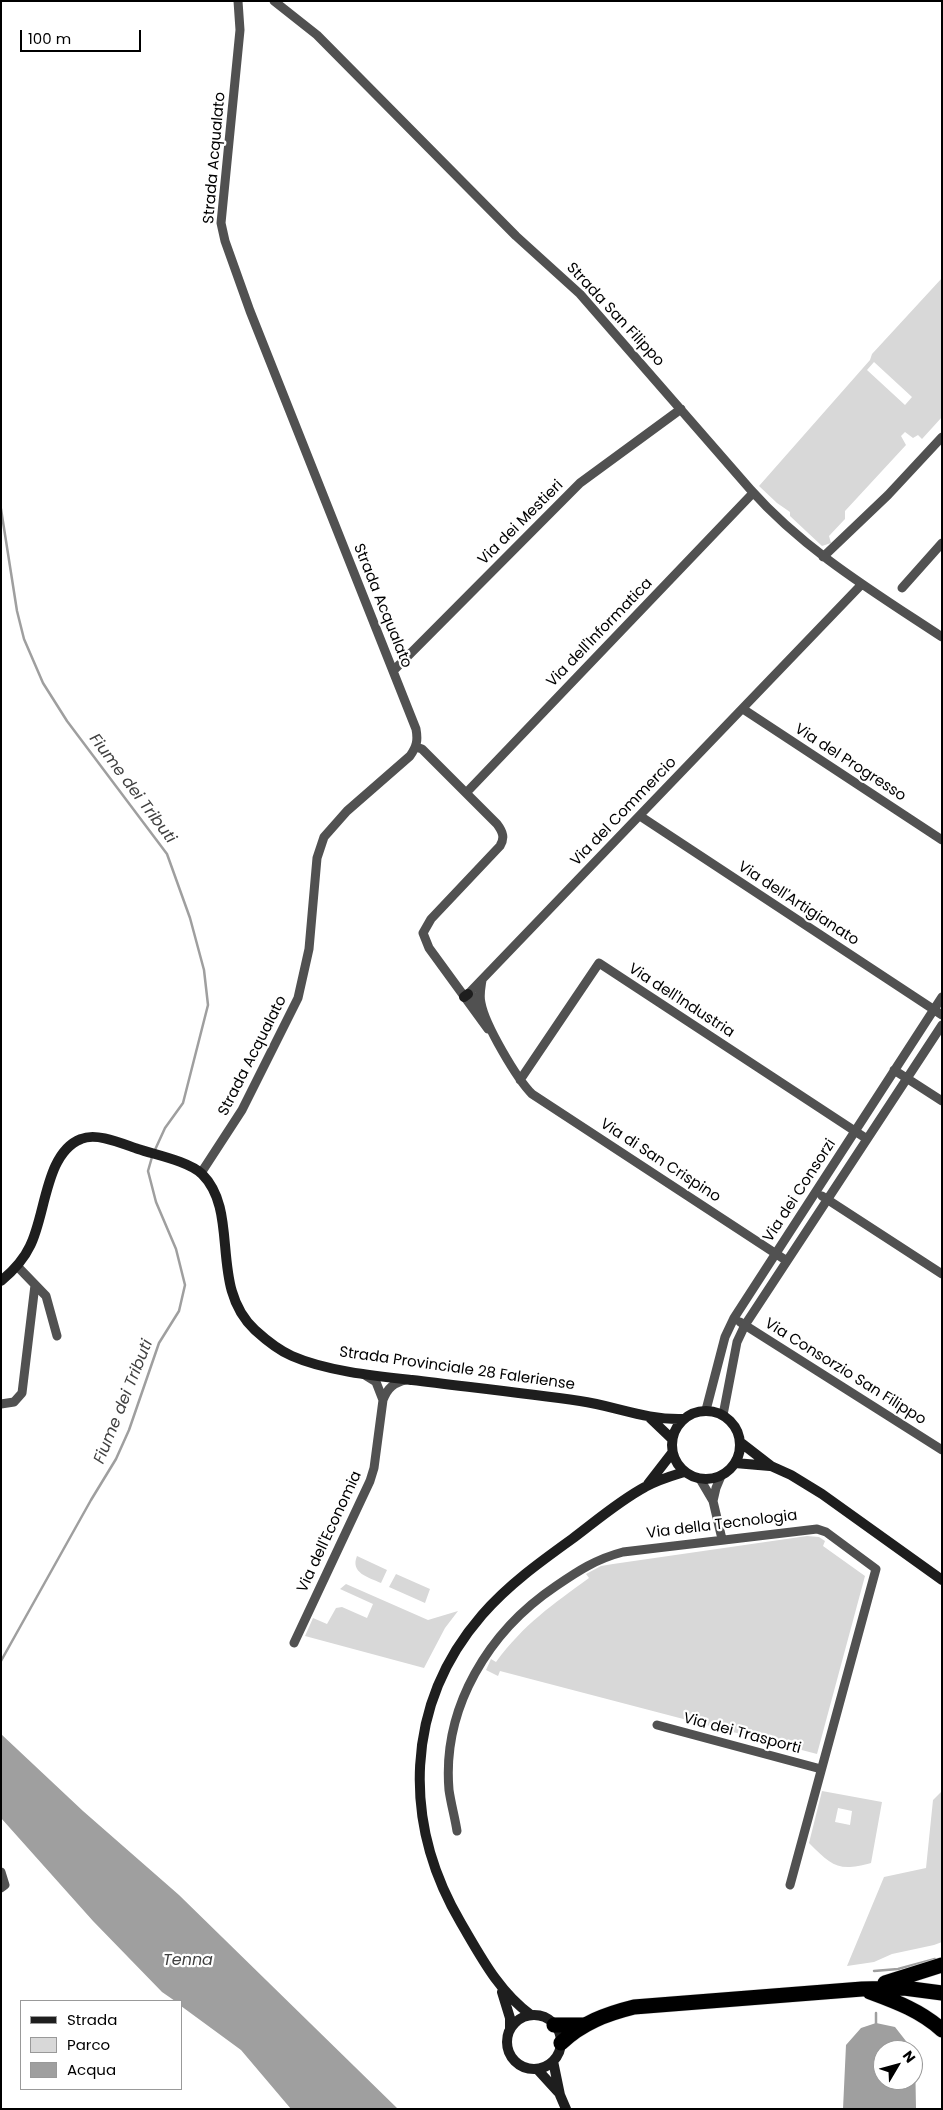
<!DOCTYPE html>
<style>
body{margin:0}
#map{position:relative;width:943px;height:2110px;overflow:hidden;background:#fff;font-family:Poppins,sans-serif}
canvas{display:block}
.frame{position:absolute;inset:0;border:2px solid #000;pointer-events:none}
.legend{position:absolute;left:20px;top:2000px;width:162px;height:90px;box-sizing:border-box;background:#fff;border:1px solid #999;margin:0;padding:6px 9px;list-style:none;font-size:15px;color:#000}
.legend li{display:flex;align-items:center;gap:10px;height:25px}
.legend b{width:25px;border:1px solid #999}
.north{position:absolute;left:873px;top:2040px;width:50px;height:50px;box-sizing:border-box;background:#fff;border:1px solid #999;border-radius:50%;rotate:53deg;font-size:14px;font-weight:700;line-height:20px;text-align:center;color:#000}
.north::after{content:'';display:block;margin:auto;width:18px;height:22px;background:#000;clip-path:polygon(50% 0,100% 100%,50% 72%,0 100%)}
.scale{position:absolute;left:20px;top:30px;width:121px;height:22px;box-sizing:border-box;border:2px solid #000;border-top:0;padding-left:6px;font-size:15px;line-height:18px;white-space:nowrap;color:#000;-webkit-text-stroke:4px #fff;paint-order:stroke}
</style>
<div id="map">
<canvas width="943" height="2110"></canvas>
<div class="frame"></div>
<ul class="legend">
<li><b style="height:6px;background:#1e1e1e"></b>Strada</li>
<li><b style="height:14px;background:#d8d8d8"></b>Parco</li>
<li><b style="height:14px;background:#9f9f9f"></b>Acqua</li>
</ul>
<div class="north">N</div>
<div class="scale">100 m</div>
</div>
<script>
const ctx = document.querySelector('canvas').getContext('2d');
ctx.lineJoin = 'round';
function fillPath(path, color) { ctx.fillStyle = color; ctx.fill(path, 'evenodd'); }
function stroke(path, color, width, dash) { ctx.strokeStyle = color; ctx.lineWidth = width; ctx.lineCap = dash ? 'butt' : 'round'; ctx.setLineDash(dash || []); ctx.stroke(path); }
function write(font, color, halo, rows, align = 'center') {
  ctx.font = font + ' Poppins,sans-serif'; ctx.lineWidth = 4.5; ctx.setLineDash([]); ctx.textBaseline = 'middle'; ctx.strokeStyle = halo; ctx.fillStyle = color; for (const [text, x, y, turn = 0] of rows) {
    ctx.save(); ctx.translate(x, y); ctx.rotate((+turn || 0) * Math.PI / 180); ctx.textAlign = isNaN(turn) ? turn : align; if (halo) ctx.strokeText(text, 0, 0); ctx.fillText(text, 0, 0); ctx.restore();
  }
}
const green = new Path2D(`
 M942,278V417L922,439L918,435L913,438L905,432L901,436L906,445L845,511V519L829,536L831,543L822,546L790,516V512L777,503L759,486L870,360L872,354ZM874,362L912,397L905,405L867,370Z
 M807,1536L819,1537L825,1541L823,1546L865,1576L817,1754L500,1671L498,1676L486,1670L491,1659L496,1662C524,1624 552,1605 589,1578L586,1574L601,1566L613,1564Z
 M357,1556L387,1570L381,1583C368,1577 350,1573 357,1556Z
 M396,1574L430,1589L425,1603L389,1587Z
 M346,1584L428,1620L458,1611L445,1628L424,1668L305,1636L313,1618L327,1624L336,1608L342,1607L367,1618L373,1604L340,1589Z
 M822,1791L882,1802L871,1863C838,1872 832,1866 809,1843ZM838,1808L852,1811L850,1825L835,1822Z
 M942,1791V1942L934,1945L892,1954L874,1962L847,1966L884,1877L926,1868L933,1800Z`);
const water = new Path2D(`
 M1,1734L83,1811L179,1895L398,2109H291L241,2050L181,2006V2001H175L162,1992L93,1921L1,1818Z
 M876,2023L895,2027L913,2050H883V2080H913V2050L915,2053L916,2109H843L846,2045L861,2028Z`);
const stream = new Path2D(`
 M1,509L17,611L24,639L43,683L67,721L167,854L190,918L204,970L208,1005L183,1103L165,1128L154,1152
 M1,1661L91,1500L116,1459L129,1430L159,1343L179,1311L185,1285L176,1249L156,1202L148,1171L152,1157
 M874,1971L898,1969L935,1959
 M876,2013V2026`);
const street = new Path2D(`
 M274,1L317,35L516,236L580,294L750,489C804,550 874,592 942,637
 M823,557L888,495L942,437
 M902,588L942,543
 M393,671L580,483L681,409
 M743,709L942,840
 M416,747L422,749L497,824C503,832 505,838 500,846L431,919L423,933L429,948L488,1029
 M466,793L753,493
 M640,816L942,1015
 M482,980C481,987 479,996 481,1003C485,1025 517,1079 532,1094L787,1261
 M481,1004L473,996L468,994L862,584
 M894,1070L942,1101
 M520,1080L599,963L867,1139
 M201,1173L242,1110L298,998L309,949L317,858L324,837L347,811L410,756C417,746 418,740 416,729L250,311L225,241L221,223L240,30L238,1
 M822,1196L942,1274
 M18,1267L46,1296L57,1336
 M740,1322L942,1450
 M363,1374L376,1382L383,1400
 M1,1404L14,1402L22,1393L35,1285
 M706,1410L725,1337L734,1318L942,997
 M723,1415L737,1342L745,1325L942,1025
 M700,1479L713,1501L722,1539
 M713,1501L716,1488L721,1476
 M294,1643L370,1481L374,1468L383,1400C388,1387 394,1383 406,1380
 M657,1725L821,1769
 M457,1831C455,1818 451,1804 449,1790C442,1707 489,1631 556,1586C578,1571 596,1559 623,1552L817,1529L826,1532L876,1569L790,1885
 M1,1872L5,1885L1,1888`);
const secondary = new Path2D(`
 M464,997L468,994
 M1,1281C13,1271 23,1261 30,1246C46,1215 45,1153 81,1139C97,1132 123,1144 138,1149C156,1155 188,1161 202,1174C241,1213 208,1287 255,1330C266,1340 278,1350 292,1356C326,1371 375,1376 412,1380C468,1387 524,1393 580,1401C615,1406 646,1420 682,1419
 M672 1445a34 34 0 1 1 68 0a34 34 0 1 1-68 0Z
 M650,1418L672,1439
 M740,1442L771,1466L791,1475L822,1494L942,1580
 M735,1463L770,1466
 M648,1484L672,1453
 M502,1992L510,2018V2029
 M531,2015C499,1992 481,1957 461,1923C402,1823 404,1705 482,1615C508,1585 540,1562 572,1539C596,1521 619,1501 645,1487C657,1480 671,1476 684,1472
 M507 2042a27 27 0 1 1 54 0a27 27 0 1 1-54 0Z
 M553,2061L560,2095L566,2109
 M537,2069L558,2092`);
const highway = new Path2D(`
 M885,1983L942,1965
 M870,1992C897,2002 921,2011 942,2030
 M554,2025H583
 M561,2043C582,2023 606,2014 634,2007L862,1989L904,1988L942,1993`);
const streetNames = [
 ["Strada Acqualato",215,158,-85],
 ["Strada San Filippo",615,315,47],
 ["Via dei Mestieri",521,523,-45],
 ["Strada Acqualato",382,606,68],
 ["Via dell'Informatica",600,633,-46],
 ["Via del Progresso",850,763,33],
 ["Via del Commercio",624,812,-46],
 ["Via dell'Artigianato",798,904,33],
 ["Via dell'Industria",681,1001,33],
 ["Strada Acqualato",253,1056,-63],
 ["Via di San Crispino",660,1161,33],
 ["Via dei Consorzi",800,1191,-57],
 ["Strada Provinciale 28 Faleriense",457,1369,8],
 ["Via Consorzio San Filippo",845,1372,32],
 ["Via della Tecnologia",722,1525,-7],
 ["Via dell'Economia",330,1532,-65],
 ["Via dei Trasporti",742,1734,15]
];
const waterNames = [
 ["Fiume dei Tributi",132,789,53],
 ["Fiume dei Tributi",124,1402,-68],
 ["Tenna",188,1961]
];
fillPath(green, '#d8d8d8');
fillPath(water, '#9f9f9f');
stroke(stream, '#9f9f9f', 2.5);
stroke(highway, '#dbdbdb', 16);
stroke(street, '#515151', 9);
stroke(secondary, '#1e1e1e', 10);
stroke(highway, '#000', 15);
write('15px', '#000', '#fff', streetNames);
write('italic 16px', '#404040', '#fff', waterNames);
</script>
